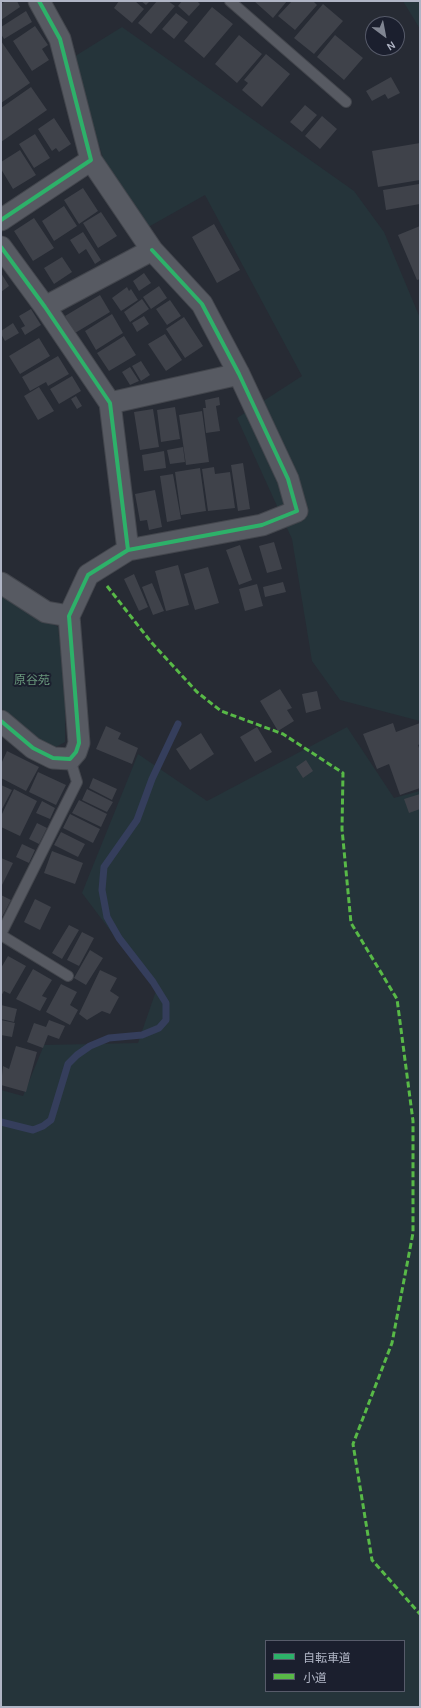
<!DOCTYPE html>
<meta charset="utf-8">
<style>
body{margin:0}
#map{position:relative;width:421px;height:1708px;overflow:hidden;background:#272b34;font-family:Karla,"Noto Sans JP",sans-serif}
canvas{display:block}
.frame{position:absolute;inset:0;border:2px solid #b0b5c5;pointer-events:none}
.legend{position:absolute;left:265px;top:1640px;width:140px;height:52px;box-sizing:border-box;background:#1b1f2e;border:1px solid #575b6a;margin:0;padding:5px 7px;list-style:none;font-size:12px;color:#b0b5c5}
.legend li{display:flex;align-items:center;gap:8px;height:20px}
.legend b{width:20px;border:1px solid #575b6a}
.north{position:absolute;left:365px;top:16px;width:40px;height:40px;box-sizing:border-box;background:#1b1f2e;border:1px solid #575b6a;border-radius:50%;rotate:148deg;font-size:11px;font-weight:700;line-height:16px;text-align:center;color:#b0b5c5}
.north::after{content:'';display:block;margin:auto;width:14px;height:18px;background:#808592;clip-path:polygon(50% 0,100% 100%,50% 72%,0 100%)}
</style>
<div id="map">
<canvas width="421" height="1708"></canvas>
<div class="frame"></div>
<ul class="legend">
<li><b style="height:5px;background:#2db169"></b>自転車道</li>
<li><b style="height:5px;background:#58b947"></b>小道</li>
</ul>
<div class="north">N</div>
</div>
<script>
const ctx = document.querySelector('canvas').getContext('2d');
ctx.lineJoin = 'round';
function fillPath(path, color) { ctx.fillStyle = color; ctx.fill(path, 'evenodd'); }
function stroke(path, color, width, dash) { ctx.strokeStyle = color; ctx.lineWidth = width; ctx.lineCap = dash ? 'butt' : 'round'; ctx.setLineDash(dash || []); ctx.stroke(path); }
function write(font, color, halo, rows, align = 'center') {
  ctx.font = font + ' Karla,"Noto Sans JP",sans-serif'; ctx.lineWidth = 4; ctx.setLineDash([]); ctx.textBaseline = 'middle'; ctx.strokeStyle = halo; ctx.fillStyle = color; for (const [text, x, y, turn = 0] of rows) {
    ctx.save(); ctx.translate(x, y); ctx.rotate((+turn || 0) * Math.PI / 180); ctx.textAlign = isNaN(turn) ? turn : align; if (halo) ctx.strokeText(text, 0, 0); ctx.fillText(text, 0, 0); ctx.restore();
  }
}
const green = new Path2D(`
 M403,1H420V29Z
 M122,27L354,191L384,232L420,318V721L340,700L312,661L292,539L237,418L302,376L205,195L143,230L104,161L72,58Z
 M1,592L58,627L65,685V742L54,748L35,742L12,722L1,707Z
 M347,727L394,798L420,791V1707H1V1090L23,1096L44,1045L138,1043L156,991L82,893L138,754L207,801ZM266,1641H404V1691H266Z`);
const stream = new Path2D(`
 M1,1122L33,1130L43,1126L51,1120L68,1064L77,1055L90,1046L109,1038L142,1035L159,1028L166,1020V1003L153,982L119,938L107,917L102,890L104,867L137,820L152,779L178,724`);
const building = new Path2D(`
 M6,1H17L20,7L1,20V4Z
 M119,1H135L144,9L132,23L114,8Z
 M141,1H150L146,5Z
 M157,1H168L175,6L151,34L138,23Z
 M182,1H197L200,4L189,16L178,6Z
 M254,1H287L273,18Z
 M292,1H313L317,5L295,30L278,16Z
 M323,4L343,21L314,54L294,38Z
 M212,7L233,24L204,58L184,41Z
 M26,11L32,22L4,39L1,34V27Z
 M176,13L188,22L174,39L162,29Z
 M35,26L48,45L42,49L49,60L32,71L13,41Z
 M239,35L262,54L237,83L215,64Z
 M335,35L363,58L344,80L317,57Z
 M1,41L30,83L1,103Z
 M266,54L290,74L262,107L242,90L248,83L244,80Z
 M391,77L400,93L388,99L385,94L372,101L366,91Z
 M31,87L47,110L1,142V108Z
 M305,105L317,115L302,132L290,122Z
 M322,116L337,129L320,149L305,136Z
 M54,118L71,144L59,152L56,148L52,151L38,129Z
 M35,134L50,158L34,168L19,144Z
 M420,143V180L378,187L372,151Z
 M20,150L36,175L13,189L1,169V162Z
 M419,184L420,204L386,210L383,190Z
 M83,188L98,211L79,224L64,200Z
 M64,206L77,226L54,241L42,221Z
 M101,212L117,236L98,248L83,223Z
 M34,218L54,248L33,261L14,231Z
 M214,224L240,270L217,283L192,237Z
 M420,226V279L417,280L398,235Z
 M83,232L101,260L95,264L86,249L79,254L70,240Z
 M62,257L72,272L54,284L44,268Z
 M1,273L9,286L1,292Z
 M144,273L151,283L139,291L133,281Z
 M159,286L167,298L151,309L143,297Z
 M127,287L129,291L131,289L138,300L121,311L112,298Z
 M100,295L110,312L75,333L65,316Z
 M142,299L149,309L130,322L124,312Z
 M170,300L181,316L167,325L156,309Z
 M31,309L41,325L25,335L21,328L25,326L19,316Z
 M112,314L123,333L96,350L85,331Z
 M144,316L149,324L137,332L132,323Z
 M184,317L203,346L185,358L166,329Z
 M13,323L19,333L5,341L1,334V331Z
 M165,334L182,360L166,371L148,344Z
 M124,336L136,355L109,371L97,353Z
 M39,338L50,356L20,374L9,356Z
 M58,356L69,374L48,386L46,382L30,391L22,377Z
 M141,361L150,375L141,381L132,366Z
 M130,367L139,381L130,385L122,372Z
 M72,376L81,391L59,404L50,389Z
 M39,387L54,411L38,420L24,396Z
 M76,396L82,406L77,409L71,399Z
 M219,397L220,405L216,406L220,431L206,433L203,408H206L205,400Z
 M175,407L180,439L161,442L157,410Z
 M153,409L159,447L140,450L134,412Z
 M202,411L209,462L186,465L179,415Z
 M183,447L185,462L170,464L167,450Z
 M164,451L166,468L144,471L142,455Z
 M243,463L250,509L238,511L231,465Z
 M214,467L215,474L230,472L235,508L208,511L202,469Z
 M200,468L206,511L181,515L175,472Z
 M173,474L181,519L167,522L160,476Z
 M155,490L162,527L149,530L147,520L140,521L135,494Z
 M274,542L282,569L267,573L259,546Z
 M240,545L252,580L239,585L226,550Z
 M178,565L189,605L166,611L155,571Z
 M208,567L219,603L195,610L184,574Z
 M134,574L148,607L139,611L124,579Z
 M283,582L286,592L265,597L263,587Z
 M152,583L164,611L153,615L142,587Z
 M257,584L263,606L245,611L239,589Z
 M280,689L292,708L287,710L294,721L278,731L260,701Z
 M317,691L321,709L306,713L302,694Z
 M393,723L396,732L420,723V744L418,745L420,751V788L400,795L389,764L377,769L363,734Z
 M106,726L121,733L118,739L138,748L132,764L96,749Z
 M257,727L272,752L255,762L240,737Z
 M201,733L214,754L190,770L176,749Z
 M7,751L39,767L26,791L1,778V764Z
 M306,760L313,771L303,778L296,767Z
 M38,772L66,785L56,805L29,792Z
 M93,778L117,789L112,800L89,788Z
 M1,785L12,790L1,811Z
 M14,789L37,801L20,836L1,827V816Z
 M87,789L113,802L107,812L82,800Z
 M420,794V809L409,813L404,799Z
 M79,800L107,814L101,827L72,813Z
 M42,801L55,808L50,819L36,813Z
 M70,814L100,829L93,843L63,828Z
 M37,823L47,828L39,844L29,839Z
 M61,832L85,844L78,857L54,845Z
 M22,844L35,850L29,863L16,857Z
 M52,851L83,863L75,884L44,873Z
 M1,858L13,863L1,887Z
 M1,895L11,900L2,917H1Z
 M35,899L51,907L40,930L24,922Z
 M69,925L79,930L62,959L52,953Z
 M82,932L94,938L79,966L67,960Z
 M90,950L103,958L86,985L74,978Z
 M8,956L26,966L10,994L4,991L1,996V968Z
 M33,969L52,980L42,996L47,998L40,1011L16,999Z
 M100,970L117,978L110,991L119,997L110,1014L102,1011L87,1020L79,1014Z
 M61,984L77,992L70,1005L78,1010L70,1025L46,1012Z
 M1,1005L17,1009L14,1022L1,1019Z
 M1,1020L15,1023L12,1037L1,1035Z
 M49,1020L65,1026L59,1039L48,1035L43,1048L27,1042L34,1023L46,1027Z
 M16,1046L37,1052L26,1092L1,1085L3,1066L9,1069Z`);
const lane = new Path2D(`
 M230,1L346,102
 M1,934L77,782L70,759
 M1,935L68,976`);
const street = new Path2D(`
 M1,220L91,160L60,39L39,1
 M1,247L45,307L110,403L128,550L88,575L69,616L79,743L76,752L70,759L53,758L33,748L1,721
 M45,307L152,250L91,160
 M110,403L239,374
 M128,550L262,525L297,511L288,479L239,374L202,304L152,250
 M1,583L46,612L69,616`);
const quiet = new Path2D(`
 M107,586L151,642L197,692L221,711L283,734L343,773L342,829L351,923L397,999L413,1121V1233L392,1343L353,1444L372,1560L420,1614`);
const cycleway = new Path2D(`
 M1,220L91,160L60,39L39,1
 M1,247L45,307L110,403L128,550L88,575L69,616L79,743L76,752L70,759L53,758L33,748L1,721
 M128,550L262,525L297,511L288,479L239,374L202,304L152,250`);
const parkNames = [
 ["原谷苑",32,681]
];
fillPath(green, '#25343a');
stroke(stream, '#353e5c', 7);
fillPath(building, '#3f424a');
stroke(lane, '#43464d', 12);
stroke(street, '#43464d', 23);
stroke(lane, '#575a62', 10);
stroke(street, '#575a62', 21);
stroke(quiet, '#58b947', 3, [6, 3]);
stroke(cycleway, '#2db169', 4);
write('12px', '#68967b', '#1b1f2e', parkNames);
</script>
